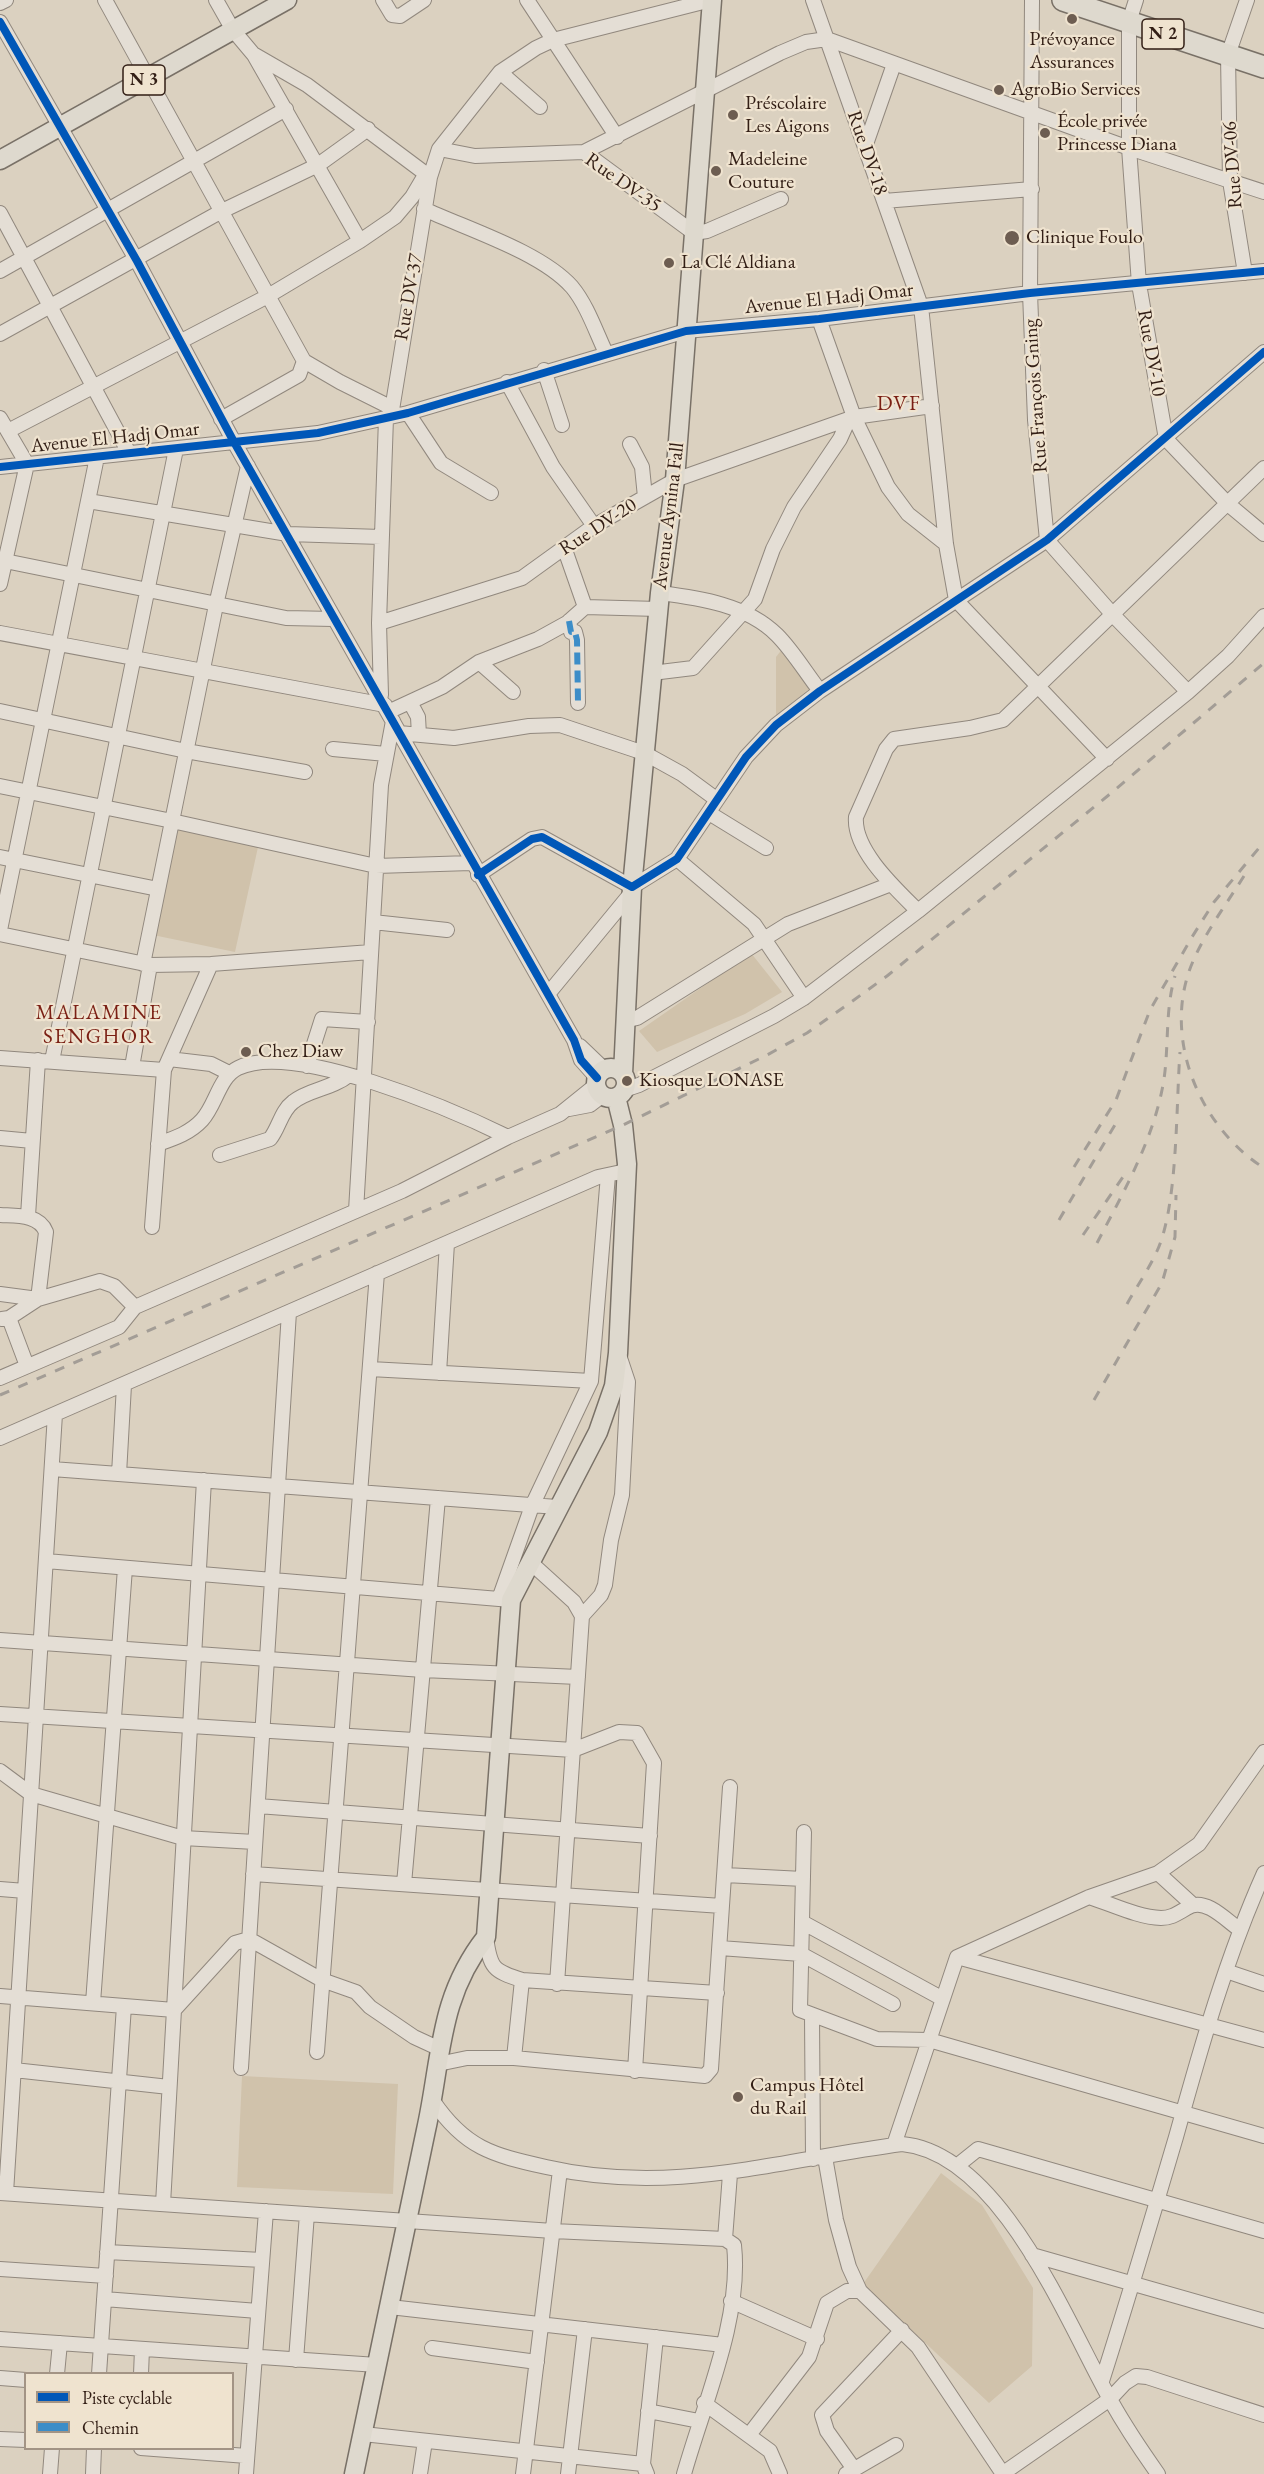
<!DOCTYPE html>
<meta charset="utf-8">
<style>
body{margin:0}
#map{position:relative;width:1264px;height:2474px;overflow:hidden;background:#dbd1c0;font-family:"EB Garamond",serif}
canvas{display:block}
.legend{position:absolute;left:24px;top:2372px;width:210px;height:78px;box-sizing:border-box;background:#efe3cf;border:2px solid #a39485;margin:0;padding:8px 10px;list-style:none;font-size:18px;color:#321e15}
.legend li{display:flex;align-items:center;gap:12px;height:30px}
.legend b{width:30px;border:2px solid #a39485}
</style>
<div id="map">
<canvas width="1264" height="2474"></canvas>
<ul class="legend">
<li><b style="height:8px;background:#0057b8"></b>Piste cyclable</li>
<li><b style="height:8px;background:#3c8dc8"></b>Chemin</li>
</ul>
</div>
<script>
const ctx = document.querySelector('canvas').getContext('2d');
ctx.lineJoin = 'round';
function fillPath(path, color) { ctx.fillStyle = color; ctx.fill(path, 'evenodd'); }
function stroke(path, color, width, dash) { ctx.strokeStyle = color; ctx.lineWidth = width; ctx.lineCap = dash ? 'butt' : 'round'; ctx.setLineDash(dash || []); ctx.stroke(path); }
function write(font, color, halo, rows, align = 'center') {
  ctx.font = font + ' "EB Garamond",serif'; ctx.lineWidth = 4.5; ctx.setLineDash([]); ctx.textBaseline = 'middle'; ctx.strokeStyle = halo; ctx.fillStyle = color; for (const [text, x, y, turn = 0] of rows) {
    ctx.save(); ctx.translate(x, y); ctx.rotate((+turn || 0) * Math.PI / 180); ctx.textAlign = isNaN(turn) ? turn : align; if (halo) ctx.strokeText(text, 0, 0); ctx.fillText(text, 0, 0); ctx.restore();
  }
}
const green = new Path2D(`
 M783,648L809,689L776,716V657Z
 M177,829L258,847L235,952L153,935Z
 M751,953L782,992L745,1014L657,1052L639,1031Z
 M242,2076L398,2084L393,2194L237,2187Z
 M941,2173L982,2205L1033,2288L1032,2366L989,2403L863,2284Z`);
const minor = new Path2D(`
 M105,0L304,361L340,382L392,408
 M216,0L233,30L254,55L360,241
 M383,0L392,15L400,16L424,0
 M527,0L617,137
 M813,0L921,306L946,544L956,600L1107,759
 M1032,0L1030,293L1035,420L1047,540L1114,616L1188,692
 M1136,0L1129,22V148L1139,284L1166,439L1228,504L1264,534
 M0,3L6,0
 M0,22L137,261L234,442L574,1040L581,1060L597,1078
 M255,55L307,85L430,177
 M500,72L540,107
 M865,147L894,64
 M439,149L475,156L584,152L694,233L707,231L781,199
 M584,152L780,53L806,42L827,39L1129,148L1264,192
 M884,201L1032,189
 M424,209C467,229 541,252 572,287C587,305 596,332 606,353
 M0,213L129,453
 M0,271L286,109
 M1245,273L1230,181L1228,55L1247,0
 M0,334L222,211L318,165L368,129
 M544,370L562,425
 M507,382L553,467L594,526
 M932,406L854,417L888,487L908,514L946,544
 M408,413L441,463L491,493
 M391,416L430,177L439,149L500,72L536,48L553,40L711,0
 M0,418L27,464L0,584
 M221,419L299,375L304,361
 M8,431L268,296L360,241L395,217L412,197L425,175
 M630,444L642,467L645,497
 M0,467L318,433L408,413L686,331L819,319L1030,293L1264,271
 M88,501L288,534L381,537
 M564,547L585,607
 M5,561L286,618L333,619
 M660,593C700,598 747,605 777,635C793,651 806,673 820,691
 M569,621L571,632H575L577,640L578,703
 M379,623L522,578L594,526L675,480L854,417L819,319
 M0,633L385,705
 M479,662L513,692
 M652,673L693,668L755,599L773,549L794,507L840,439L849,419
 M381,695L379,623L386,418
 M410,702L418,717L419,735
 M0,711L186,751L305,772
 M388,712L442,687L479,662L538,639L567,623L585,607L658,609
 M399,733L454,738L529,726L560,725L644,753L682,774L716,799
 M333,749L386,754
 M0,786L172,821L376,866L471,863
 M709,813L766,848
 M0,857L158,889
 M677,859L754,924L804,998
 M478,875L532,839L542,837L632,887L677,859L746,757L776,725L820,691L1047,540L1264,352
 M918,911C896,889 853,850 856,817L886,749L894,739L970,728L1003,720L1264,468
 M373,922L447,930
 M0,930L97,457
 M0,934L150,965L211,964L371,952
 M143,964L216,605L248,466
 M548,994L632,892
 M624,1021L637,1018L788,924L891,884
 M580,1046L604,1069
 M0,1058L164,1070
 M169,1059L211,1064L229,1073
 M52,1061L176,449
 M307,1066L322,1019L368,1022
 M132,1067L150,965
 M624,1090L639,1085L774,1016L804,998L918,911L1188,692L1228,656L1264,616
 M569,1109L590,1105L603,1095
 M0,1138L32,1141
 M158,1144C175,1138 190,1133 202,1120C216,1105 219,1077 238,1068C293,1041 453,1110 508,1137
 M220,1155L270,1139C279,1128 281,1111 293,1102C309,1089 332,1089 349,1075
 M356,1211L381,785L393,721
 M0,1215C16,1216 39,1214 46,1232L38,1299L9,1318
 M28,1216L38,1060
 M152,1227L164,1070L211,964
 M0,1294L38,1299L100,1281L114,1286L135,1307
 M2,1319L9,1318L27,1366
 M370,1369L591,1381
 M439,1373L447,1243
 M0,1378L119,1327L135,1307L402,1191L508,1137L560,1114L596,1085
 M0,1438L598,1177L626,1171
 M52,1469L557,1507
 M119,1474L124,1385
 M46,1561L511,1600
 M530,1562L574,1602L582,1616L601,1595L605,1585L611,1540L622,1495L628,1382L619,1355
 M499,1599L532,1506L591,1381L608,1175
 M0,1640L423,1670L578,1677
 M0,1714L573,1750L619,1732L637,1733L654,1763L635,2071
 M0,1771L31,1794L183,1838L255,1842
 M258,1806L650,1836
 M804,1832L800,2010L877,2039L929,2040L1264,2136
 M1158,1873L1193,1905
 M253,1874L722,1906
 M725,1875L803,1879
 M404,1884L438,1498
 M0,1889L25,1891
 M1089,1897C1112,1904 1137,1917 1161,1918C1174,1918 1180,1911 1191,1906C1207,1899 1227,1921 1239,1929
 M802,1922L943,1999
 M486,1937C490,1968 493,1971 522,1980L514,2058
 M720,1948L801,1954L893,2004
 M957,1957L1264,2040
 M1226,1971L1264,1984
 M522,1980L717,1993
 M557,1984L582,1616
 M0,1996L174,2010L235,1943L249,1939L322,1980L356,1992L370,2007L414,2037L440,2049
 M93,2003L125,1568
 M812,2015L813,2159
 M317,2052L377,1273
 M438,2064L467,2058H514L705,2076L711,2069L730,1787
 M241,2068L289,1312
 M14,2070L169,2087
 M433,2101C465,2148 492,2155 546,2167C672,2196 779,2160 902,2144C1001,2153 1067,2323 1111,2401C1125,2426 1141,2450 1158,2474
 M894,2145L957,1957L1089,1897L1158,1873L1199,1844L1264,1752
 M825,2157L836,2220L849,2267L860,2291L918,2347L1003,2474
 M958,2165L978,2149L1264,2231
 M0,2193L553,2231L725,2239L734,2245C742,2318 704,2403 684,2474
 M6,2193L55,1414
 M163,2204L204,1480
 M725,2239L730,2174
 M107,2252L262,2260
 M1032,2255L1264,2321
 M0,2269L106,2276
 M104,2299L258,2311
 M731,2301L817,2339
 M390,2307L723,2345
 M0,2339L377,2365
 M432,2348L537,2362
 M296,2360L307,2214
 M57,2374L60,2343
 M99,2374L124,2006
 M141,2374L142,2349
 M0,2378L26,2380
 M1102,2381C1128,2300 1152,2218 1176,2137C1201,2047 1226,1958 1264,1873
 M704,2403L770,2451L780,2474
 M648,2411L699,2421
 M363,2434L643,2464
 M749,2435L809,2357L827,2303L847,2291H860
 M0,2439L26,2440
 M141,2448L247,2456
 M854,2469L827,2431L822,2415L902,2330
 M50,2474L52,2448
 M93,2474L94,2448
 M246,2474L266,2211
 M420,2474L425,2441
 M523,2474L560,2170
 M568,2474L585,2329
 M647,2474L643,2464L656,2337
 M846,2474L896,2445
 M1002,2474L1110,2399L1125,2383L1136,2376L1147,2377L1264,2415`);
const major = new Path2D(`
 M0,160L287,0
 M596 1083a15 15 0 1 1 30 0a15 15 0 1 1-30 0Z
 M623,1074L632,887L660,593L675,480L712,0
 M354,2474C379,2359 401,2245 426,2130C442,2058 438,1998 486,1937L511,1600L598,1432L614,1386L618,1353L627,1164L623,1125L616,1097`);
const highway = new Path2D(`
 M1063,0L1264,67`);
const rail = new Path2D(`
 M1244,876C1227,903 1207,930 1194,959C1160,1034 1198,1126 1264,1168
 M1074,1167L1116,1100L1150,1010L1192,937L1214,902L1264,842
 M1059,1220L1116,1123
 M1083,1235L1127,1171
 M1097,1243C1122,1195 1151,1144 1162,1090C1170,1053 1164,1013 1175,976
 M1127,1304C1137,1286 1149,1269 1157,1251C1178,1206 1176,1105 1180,1052
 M0,1395L623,1125L767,1055L807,1033L847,1005L887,976L1110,794L1264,663
 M1094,1400L1162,1283L1175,1237L1176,1195`);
const quiet = new Path2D(`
 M569,621L571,632H575L577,640L578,703`);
const cycleway = new Path2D(`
 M0,22L137,261L234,442L574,1040L581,1060L597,1078
 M0,467L318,433L408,413L686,331L819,319L1030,293L1264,271
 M478,875L532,839L542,837L632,887L677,859L746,757L776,725L820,691L1047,540L1264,352`);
const markers = [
 [1072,19,6,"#6d5d51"],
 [999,90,6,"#6d5d51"],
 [733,115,6,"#6d5d51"],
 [1045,133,6,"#6d5d51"],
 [716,171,6,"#6d5d51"],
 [1012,238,8,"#6d5d51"],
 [669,263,6,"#6d5d51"],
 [246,1052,6,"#6d5d51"],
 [627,1081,6,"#6d5d51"],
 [738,2097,6,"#6d5d51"]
];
const shields = [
 [1163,34,42],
 [144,80,42]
];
const shieldNames = [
 ["N 2",1163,34],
 ["N 3",144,80]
];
const poiNames = [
 ["Prévoyance",1072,40,"center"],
 ["Assurances",1072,63,"center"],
 ["AgroBio Services",1011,90],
 ["Préscolaire",745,104],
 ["Les Aigons",745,127],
 ["École privée",1057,122],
 ["Princesse Diana",1057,145],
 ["Madeleine",728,160],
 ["Couture",728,183],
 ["Clinique Foulo",1026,238],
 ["La Clé Aldiana",681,263],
 ["Chez Diaw",258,1052],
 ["Kiosque LONASE",639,1081],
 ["Campus Hôtel",750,2086],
 ["du Rail",750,2109]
];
const streetNames = [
 ["Rue DV-18",867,153,71],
 ["Rue DV-06",1233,165,-94],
 ["Rue DV-35",623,183,35],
 ["Rue DV-37",409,297,-80],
 ["Avenue El Hadj Omar",829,299,-6],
 ["Rue DV-10",1151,353,80],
 ["Rue François Gning",1036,396,-94],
 ["Avenue El Hadj Omar",115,438,-6],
 ["Avenue Aynina Fall",669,516,-83],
 ["Rue DV-20",598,527,-33]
];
const neighbourhoodNames = [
 ["DVF",899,404],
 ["MALAMINE",99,1013],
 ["SENGHOR",99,1037]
];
fillPath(green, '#d0c2ab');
stroke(minor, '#91887e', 16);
stroke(major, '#797167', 21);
stroke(highway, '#797167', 24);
stroke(minor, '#e4ded5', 14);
stroke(major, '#ded9ce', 18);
stroke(highway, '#ded9ce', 21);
stroke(rail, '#a39d96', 3, [10, 10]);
stroke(quiet, '#3c8dc8', 6, [12, 6]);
stroke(cycleway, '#0057b8', 8);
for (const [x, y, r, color] of markers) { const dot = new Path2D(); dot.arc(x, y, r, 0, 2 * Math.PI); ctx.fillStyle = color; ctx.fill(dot); stroke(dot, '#efe3cf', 2); }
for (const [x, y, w] of shields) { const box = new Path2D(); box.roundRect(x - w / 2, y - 15, w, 30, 4.5); ctx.fillStyle = '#efe3cf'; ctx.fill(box); stroke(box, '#321e15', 1.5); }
write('bold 18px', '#321e15', null, shieldNames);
write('20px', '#321e15', '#efe3cf', poiNames, 'left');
write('20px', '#321e15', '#efe3cf', streetNames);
ctx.letterSpacing = '1.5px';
write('21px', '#7a1f14', '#efe3cf', neighbourhoodNames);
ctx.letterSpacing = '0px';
</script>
